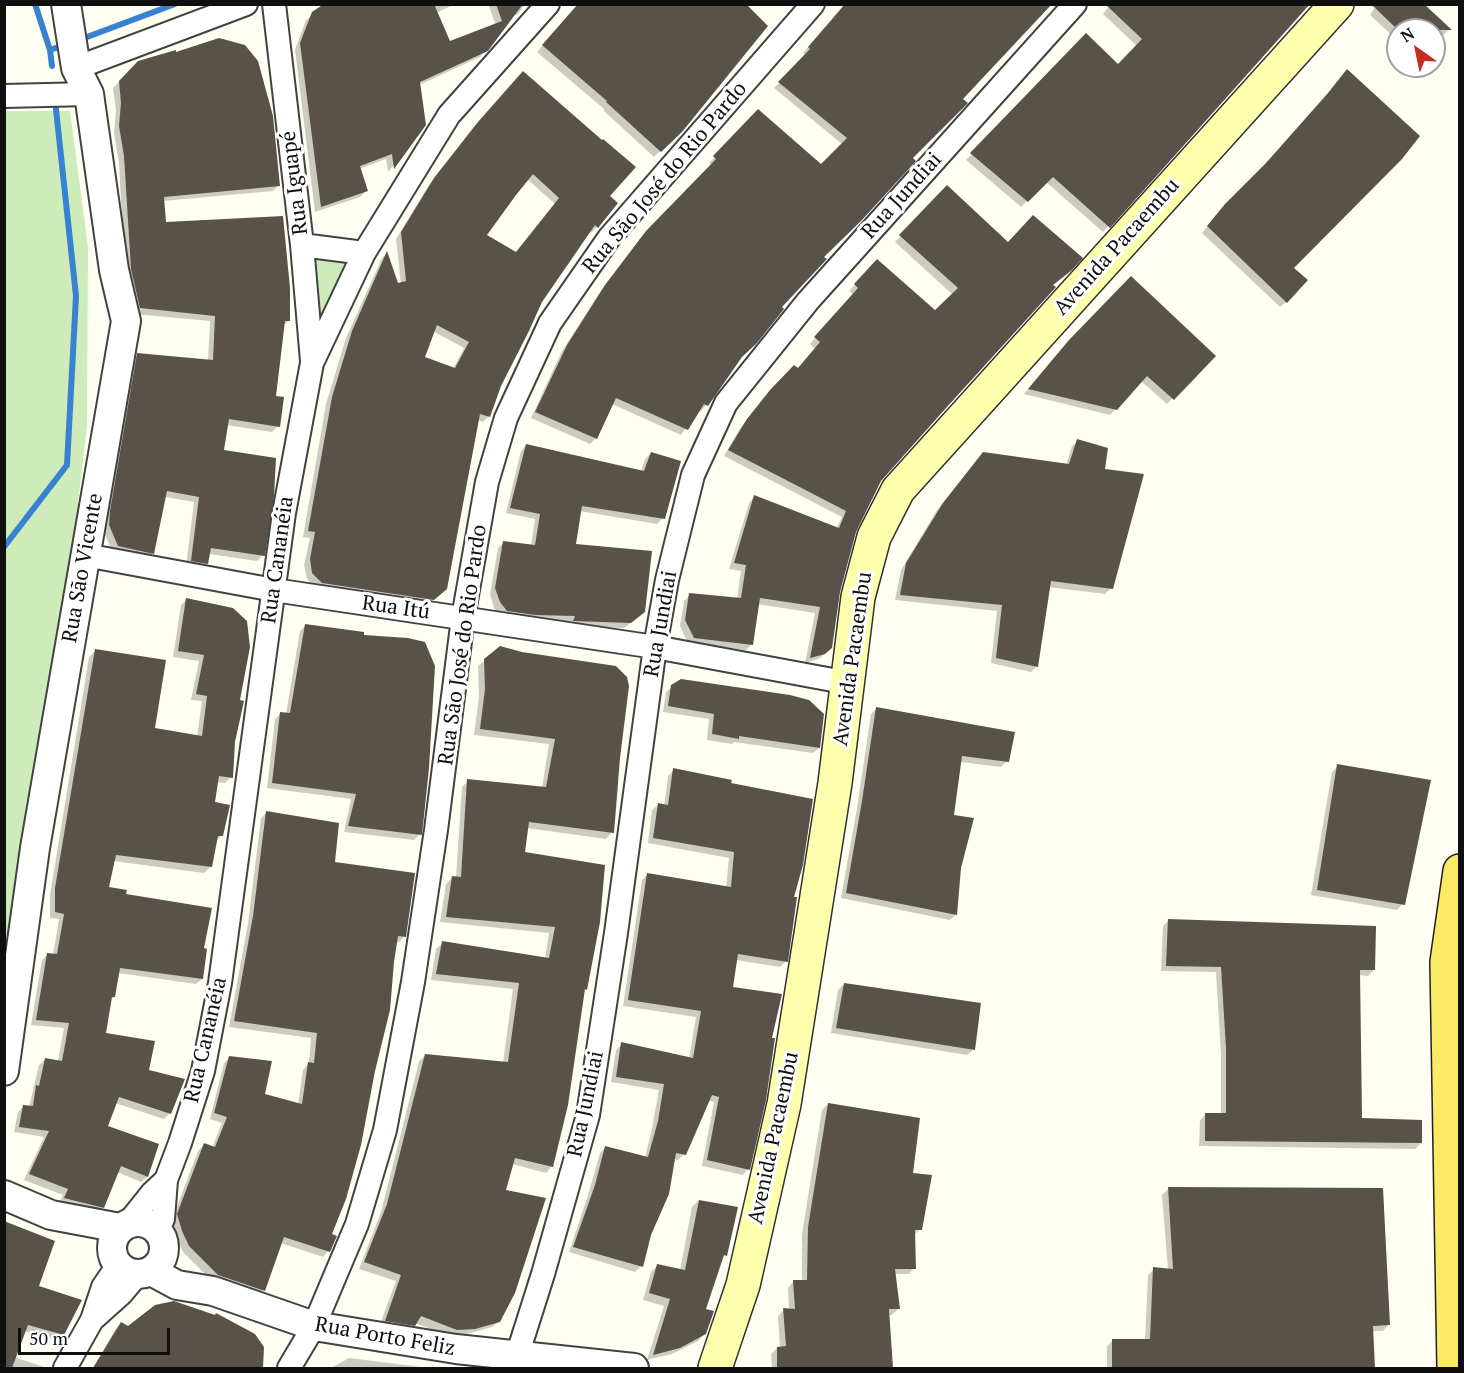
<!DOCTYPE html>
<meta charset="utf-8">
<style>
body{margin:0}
#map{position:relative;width:1464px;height:1373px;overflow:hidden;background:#fffef2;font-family:"PT Serif",serif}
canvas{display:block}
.frame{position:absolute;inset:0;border:6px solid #0f0f0f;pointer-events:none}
.north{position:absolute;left:1386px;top:18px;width:60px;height:60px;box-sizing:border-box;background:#fff;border:2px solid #9f9f9f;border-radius:50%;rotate:327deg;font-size:16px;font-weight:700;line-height:24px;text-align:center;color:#0f0f0f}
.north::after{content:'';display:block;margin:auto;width:21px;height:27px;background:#c52e21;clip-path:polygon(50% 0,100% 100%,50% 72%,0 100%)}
.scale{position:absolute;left:18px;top:1328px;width:152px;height:27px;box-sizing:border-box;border:3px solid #0f0f0f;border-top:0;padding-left:8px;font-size:18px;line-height:21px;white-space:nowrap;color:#0f0f0f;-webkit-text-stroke:4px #fff;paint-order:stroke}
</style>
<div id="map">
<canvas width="1464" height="1373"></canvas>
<div class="frame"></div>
<div class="north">N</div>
<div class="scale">50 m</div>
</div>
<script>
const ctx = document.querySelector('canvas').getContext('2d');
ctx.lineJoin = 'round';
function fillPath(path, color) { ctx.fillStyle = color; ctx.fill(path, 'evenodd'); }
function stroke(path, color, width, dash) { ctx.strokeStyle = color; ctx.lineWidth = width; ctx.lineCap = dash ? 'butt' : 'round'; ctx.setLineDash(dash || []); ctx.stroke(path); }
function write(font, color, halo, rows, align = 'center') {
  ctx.font = font + ' "PT Serif",serif'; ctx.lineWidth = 6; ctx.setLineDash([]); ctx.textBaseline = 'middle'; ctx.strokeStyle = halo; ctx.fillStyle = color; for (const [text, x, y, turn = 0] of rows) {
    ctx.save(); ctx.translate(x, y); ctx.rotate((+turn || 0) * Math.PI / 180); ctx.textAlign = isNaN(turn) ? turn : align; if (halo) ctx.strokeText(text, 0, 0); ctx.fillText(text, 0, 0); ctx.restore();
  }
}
const green = new Path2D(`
 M5,111H70L88,247L87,426L73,547L5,968Z
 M314,259L346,263L321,318Z`);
const shadow = new Path2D(`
 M327,4H455L436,13L450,43L496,25L488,4H525L518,14L512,16L480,57L419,85L425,124L388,172L386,159L359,169L366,191L360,197L315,212L295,50L306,20Z
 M579,4L680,132L654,157L604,111V109L537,52Z
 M846,4L960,99L911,158L822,257L739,357L706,405L701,411L698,410L681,435L612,404L596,438L590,444L531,418L561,353L600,292L640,239L712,166L709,163L758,112L821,166L842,144L774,88L806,56L803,53Z
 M1111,4H1308L1103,232L1046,182L1021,207L966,160L1086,35L1118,66L1137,46L1103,14Z
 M1377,4L1449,29L1434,46V30H1398V41L1370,15Z
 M139,62L279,185L273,191L163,201L165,223L289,320L282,327L275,397L278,426L272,432L226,425L223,452L263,555L257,561L209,554L207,563L201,569L186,566L194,502L165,497L153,553L147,559L112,551L104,532L132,361L138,355L208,361L210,321L134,314L125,275L119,163L114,133L116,110L113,88Z
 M517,78L608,196L616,203L597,227L591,233L589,231L540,302L499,385L489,416L483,422L478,420L439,595L427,605L316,588L307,579L304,565L310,538L303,537L326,404L346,338L382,258L387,253L397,285L401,284L396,239L429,185L472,129ZM527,179L555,204L516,254L485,236ZM433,331L464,348L453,369L423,358Z
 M947,188L1051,285L880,480L854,532L825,654L818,659L805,663L815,613L757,604L752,644L746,650L688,643L680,626L684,601L690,595L737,599L741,571L729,569L749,503L754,497L836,529L842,517L724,456L741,427L764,398L797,370L815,349L810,344L853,294L849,291L877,261L935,312L953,295L895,242Z
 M1219,212L1292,268L1286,302L1280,307L1202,233Z
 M1058,353L1214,356L1167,404L1141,381L1110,415L1024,394Z
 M1078,441L1103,470L1111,588L1105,594L1048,587L1037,666L1031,672L991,663L997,611L895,600L901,570L937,510L983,453L1066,465L1072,446Z
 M526,445L641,472L645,459L651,453L663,518L657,524L579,511L574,545L637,618L624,628L569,626L570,621H528L501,617L494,608L490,594L498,548L504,542L531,546L535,519L506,513L521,451Z
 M187,599L238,702L231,777L225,783L217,782L214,803L221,836L215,842L210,867L204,873L113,861L108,888L124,895L203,950L202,979L196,984L118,973L114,997L110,1001L104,1035L147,1071L170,1113L164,1119L115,1103L107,1127L157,1145L147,1177L141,1182L117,1172L103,1207L97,1213L59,1204L63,1195L24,1180L44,1137L14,1132L18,1112L24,1106L29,1107L39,1065L45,1060L58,1061L64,1028L31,1025L42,960L48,954L53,955L59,919L50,918V895L89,657L95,651L153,729L197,737L202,701L191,700L199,661L173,657L181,605Z
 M306,625L420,834L414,840L344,832L351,799L267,788L275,719L281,713L286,714L300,631Z
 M485,660L618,758L612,832L606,839L527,828L523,853L585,989L583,991L552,1166L546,1173L512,1164L504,1191L499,1321L492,1327L467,1334L450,1336L415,1323L407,1331L379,1327L396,1281L359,1269L381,1212L419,1062L425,1055L503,1063L513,989L431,980L436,949L443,943L545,959L549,933L440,922L446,884L452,878H456L462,787L468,781L542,788L549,744L474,735L479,696L478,666Z
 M672,686L819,748L813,753L734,742L732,744L707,740L709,719L663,712L666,692Z
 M877,708L1007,761L1001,767L960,762L952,816L960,867L956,914L950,920L841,898L857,808L871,714Z
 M1338,766L1403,904L1397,910L1311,895L1332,772Z
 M674,770L730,784L792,898L786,961L780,967L736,960L731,988L771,1039L748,1169L743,1175L702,1166L714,1102L708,1100L684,1154L678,1160L674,1159L649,1234L641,1266L635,1272L569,1252L589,1192L600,1153L606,1147L645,1158L652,1128L659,1090L611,1082L616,1050L622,1044L689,1059L696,1017L623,1006L642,880L648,874L726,888L729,858L648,843L652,810L658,805L664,806L668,776Z
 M267,812L333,864L405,936L399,942H396L330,1235L328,1251L323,1257L281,1243L263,1291L257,1296L212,1281L183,1252L176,1237L172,1220L198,1151L204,1145L212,1148L222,1123L210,1119L224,1063L230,1057L263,1095L298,1105L303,1070L309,1063L311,1038L229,1027L248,923L261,818Z
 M1169,920L1374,970L1368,976L1358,975L1360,1120L1421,1143L1415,1149L1199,1146L1200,1120L1206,1114L1221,1115V1054L1216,972L1161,971L1163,926Z
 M844,984L973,1050L967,1055L831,1033L838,990Z
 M828,1104L911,1175L920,1229L914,1235V1268L909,1274H894L898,1309L892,1315H888L892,1368H772L771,1354L777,1348H780L778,1316L784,1310H789L788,1288L793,1282H802V1234L822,1110Z
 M1168,1189L1388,1325L1383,1331H1372L1373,1368H1107V1346L1113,1340L1145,1341L1148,1275L1154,1269L1168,1270L1162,1195Z
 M699,1200L725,1255L721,1260L704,1311L705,1333L698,1341L672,1354L647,1360L664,1306L643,1300L651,1272L658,1265L680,1271L692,1207Z
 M4,1222L62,1334L56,1340L24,1331L14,1357L44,1367V1368H4Z
 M121,1324L128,1328L263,1348L262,1368H93L115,1330Z
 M349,1358L430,1368H331Z`);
const stream = new Path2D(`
 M35,4L50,50L52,66
 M79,40L175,4
 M50,50L64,45
 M4,547L67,465L76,296L55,100`);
const building = new Path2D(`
 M324,4H434L450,41L502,21L496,4H523L488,51L420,82L426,125L394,169L392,154L360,166L368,191L321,207L300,43L312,12Z
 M578,4H746L768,26L682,132L661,152L606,102L607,101L542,45Z
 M845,4H1052L963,99L968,103L913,158L916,161L861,221L824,257L827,259L782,307L784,309L757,343L742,357L708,406L704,404L688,430L616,398L597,439L535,412L567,345L605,285L646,231L716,159L713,156L758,109L821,164L847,138L778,82L810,49L808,47Z
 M1105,4H1310L1110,228L1053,177L1028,202L970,153L1086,33L1118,64L1142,39Z
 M1371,4H1424L1452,30H1398Z
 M219,38L245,45L258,61L273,116L280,186L164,197L166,222L283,216L290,288V321H285L276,396L284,397L280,427L229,419L224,450L276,458L274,496L265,556L211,548L208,564L191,561L199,497L167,491L154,554L118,546L109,525L110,511L137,353L213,360L215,316L140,308L131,269L124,156L119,126L121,103L119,81L138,61L176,50V52Z
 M1347,69L1420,136L1402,159L1294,268L1308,280L1287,303L1207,226L1225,204L1266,163L1328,93Z
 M523,71L602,140L603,139L636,167L610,196L618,203L598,228L595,225L542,302L529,331L501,386L490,417L480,414L447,589L434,600L322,583L312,573L310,559L315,532L308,531L332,397L352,331L387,251L398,283L406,281L401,232L434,178L478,122ZM533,174L559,198L516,252L487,235L516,195ZM437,325L469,342L455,368L425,357Z
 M947,185L1008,242L1033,215L1083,258L1072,270L1053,285L1056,287L946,408L881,481L856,532L840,592L832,648L825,654L810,658L820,607L760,598L753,645L694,638L685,620L689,593L741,598L746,565L734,563L754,495L839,528L846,511L728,450L747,419L770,390L794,365L798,368L820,342L814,337L858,288L854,284L877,259L935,310L958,288L899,235Z
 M1131,276L1216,356L1174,400L1147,376L1117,410L1028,389L1069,340Z
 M1077,439L1108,448L1105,469L1144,474L1113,589L1051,581L1038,667L996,658L1002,605L900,595L906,563L943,503L983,452L1069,464Z
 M526,444L644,471L651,452L681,461L665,519L582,506L576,544L652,551L645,612L631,623L573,621L575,616L535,615L507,611L500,602L495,588L503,541L535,545L540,514L510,508Z
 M186,598L233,608L247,621L250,647L240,700L244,701L235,742L233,778L219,776L215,802L230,805L223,836H218L212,867L116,855L109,887L127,890L126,894L212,908L204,948L207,949L203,979L120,968L115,997H112L106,1033L155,1041L149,1070L185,1079L171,1114L119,1097L108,1126L159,1144L148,1177L121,1166L104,1208L64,1198L68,1189L29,1174L49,1131L19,1127L23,1105L33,1106L36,1085L39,1086L45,1058L62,1061L69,1023L36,1020L47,953L57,954L64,914L55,912V888L95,649L166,660L155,728L202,736L207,696L196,694L204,655L178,651Z
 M305,624L364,632V635L408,638L425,642L435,666L429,768L422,835L348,826L356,794L272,783L280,712L290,713Z
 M500,646L522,652L616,666L627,677L629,686L620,758L614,833L529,822L525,852L605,865L600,922L587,990L585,989L568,1105L553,1167L515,1158L506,1190L546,1198L515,1293L500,1322L475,1329L457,1330L421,1316L415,1326L385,1321L401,1275L364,1262L387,1204L425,1054L508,1062L519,983L436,974L442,941L549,958L555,927L446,917L452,876L461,877L467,779L546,787L555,739L480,729L485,689L484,659Z
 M681,679L790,695L809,700L824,714L820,748L739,736V739L712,734L714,714L668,706L671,685Z
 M876,707L1015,732L1009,762L962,756L954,815L974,818L961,868L957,915L846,893L862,801Z
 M1337,764L1431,780L1405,905L1317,890Z
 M673,768L732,780L731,783L813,799L803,865L794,897H797L788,962L738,954L733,987L782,994L772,1038H775L766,1100L750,1170L707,1160L719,1097L712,1095L686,1155L676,1153L669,1194L651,1235L643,1267L573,1247L595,1185L605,1146L648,1157L658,1121L664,1084L616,1077L621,1042L693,1058L701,1011L628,1000L647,873L731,887L734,852L653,838L658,803L668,805Z
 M266,811L339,823L335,862L415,873L406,937L398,936L394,962L390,1010L375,1071L361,1145L346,1199L332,1234L337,1236L330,1252L284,1237L265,1291L218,1275L189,1246L182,1231L177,1214L204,1143L215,1147L227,1117L214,1113L229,1056L272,1061L265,1094L302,1104L308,1062L314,1063L317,1033L234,1021L253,916Z
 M1168,919L1376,926L1375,970H1360L1362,1118L1422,1120V1143L1205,1141V1113H1226V1048L1221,967L1166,966Z
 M844,983L981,1003L975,1050L836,1028Z
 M828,1103L920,1118L913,1173L932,1175L922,1230H915L916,1269H895L900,1309H889L893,1368H777V1347L786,1346L783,1308L795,1309L793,1280H807L808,1227Z
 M1168,1187L1383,1188L1390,1325L1373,1326L1375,1368H1112V1339H1150L1153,1267L1173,1269Z
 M699,1200L738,1207L727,1256L724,1255L706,1309L714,1311L706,1334L680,1348L653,1355L670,1299L649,1293L657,1264L685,1270Z
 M4,1221L55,1241L39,1286L82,1300L64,1335L28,1325L12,1368H4Z
 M174,1301L215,1315L216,1313L255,1334L264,1347L263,1368H93L121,1322L128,1326L155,1305Z`);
const minor = new Path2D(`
 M274,4L302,245L312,361
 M76,68L246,4
 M4,96L89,94
 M302,245L364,253
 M85,555L274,590L655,647L849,683
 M128,1223L152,1193L166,1180
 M157,1229L163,1219L166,1180L180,1143L203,1071L220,983L284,513L312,363L364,253L449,115L548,4
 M93,1319L122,1293L138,1274
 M65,1368L92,1320L103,1287L118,1265
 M289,1368L314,1326L357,1224L385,1130L413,982L436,830L463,618L487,482L506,418L550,323L609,238L813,4
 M510,1368L517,1356L543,1274L588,1115L616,933L655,647L667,580L693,475L726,403L808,301L1075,4`);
const tertiary = new Path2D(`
 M4,1071L35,848L126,321L114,270L89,94L76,68L66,4
 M4,1195L51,1215L120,1228
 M112 1248a26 26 0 1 1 52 0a26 26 0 1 1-52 0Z
 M151,1271L177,1285L213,1291L314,1326L456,1349L634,1368`);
const secondary = new Path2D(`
 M715,1368L743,1285L784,1104L835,783L858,597L874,537L898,490L1337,4`);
const primary = new Path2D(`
 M1454,1368L1447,962L1460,871`);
const streetNames = [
 ["Rua São José do Rio Pardo",665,178,-50],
 ["Rua Iguapé",295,183,-97],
 ["Rua Jundiai",902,196,-48],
 ["Avenida Pacaembu",1117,247,-48],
 ["Rua Cananéia",278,560,-82],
 ["Rua São Vicente",83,568,-80],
 ["Rua Itú",396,608,8],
 ["Rua Jundiai",661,624,-80],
 ["Rua São José do Rio Pardo",463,645,-82],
 ["Avenida Pacaembu",853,659,-82],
 ["Rua Cananéia",206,1040,-77],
 ["Rua Jundiai",586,1104,-78],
 ["Avenida Pacaembu",774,1138,-78],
 ["Rua Porto Feliz",385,1337,10]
];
fillPath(green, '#cdecb9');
fillPath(shadow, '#0003');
stroke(stream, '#3882d2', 6);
fillPath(building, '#59524b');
stroke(minor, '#424242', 26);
stroke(tertiary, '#424242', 32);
stroke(secondary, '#313131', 36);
stroke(primary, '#202020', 36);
stroke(minor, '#fff', 22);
stroke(tertiary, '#fff', 28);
stroke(secondary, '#feffad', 33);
stroke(primary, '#fdea64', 33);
write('21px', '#0f0f0f', '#fff', streetNames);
</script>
